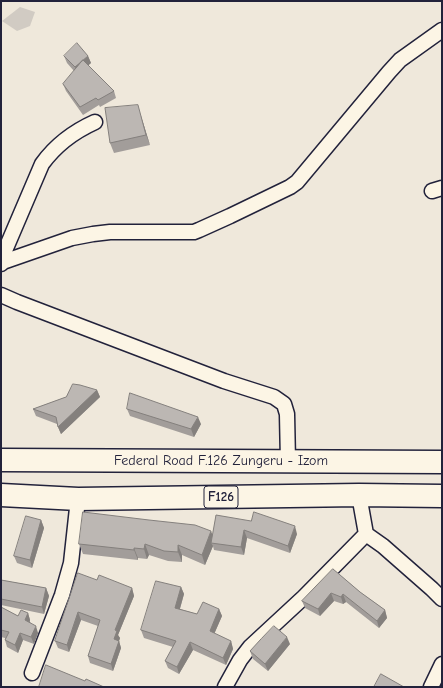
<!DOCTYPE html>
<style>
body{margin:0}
#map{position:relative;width:443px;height:688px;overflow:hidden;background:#efe8db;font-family:"Comic Neue",sans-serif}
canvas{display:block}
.frame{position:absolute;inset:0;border:2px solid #22223b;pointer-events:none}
</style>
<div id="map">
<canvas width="443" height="688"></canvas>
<div class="frame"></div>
</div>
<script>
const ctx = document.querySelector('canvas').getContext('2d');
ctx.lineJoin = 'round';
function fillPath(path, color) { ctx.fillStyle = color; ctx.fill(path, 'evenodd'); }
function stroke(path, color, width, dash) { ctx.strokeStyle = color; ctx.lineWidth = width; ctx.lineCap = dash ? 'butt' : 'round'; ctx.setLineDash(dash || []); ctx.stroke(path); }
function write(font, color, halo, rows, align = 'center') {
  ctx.font = font + ' "Comic Neue",sans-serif'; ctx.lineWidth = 3; ctx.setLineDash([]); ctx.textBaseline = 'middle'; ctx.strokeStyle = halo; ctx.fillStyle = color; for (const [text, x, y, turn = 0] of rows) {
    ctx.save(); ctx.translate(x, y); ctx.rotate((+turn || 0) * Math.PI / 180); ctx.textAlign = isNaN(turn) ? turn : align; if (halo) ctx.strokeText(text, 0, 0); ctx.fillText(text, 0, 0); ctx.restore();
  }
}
const green = new Path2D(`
 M20,7L35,12L30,26L17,31L2,21Z`);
const minor = new Path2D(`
 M432,191L442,188
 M1,260L42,164C55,146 75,131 95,122
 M1,264L3,262L72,238L93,234L110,232H194L199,230L230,216L290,187L297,182L389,72L400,60L442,30
 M1,295L17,302L224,381L274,397L284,404L287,414L288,462
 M359,495L366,534L383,546L432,589L442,599
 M32,673L62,595L71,563L78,499
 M225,687L240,660L250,647L304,597L366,534
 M431,687L442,664`);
const primary = new Path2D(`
 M1,460L442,462
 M1,495L78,499L359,495L442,496`);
const wall = new Path2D(`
 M64,56H88L91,63L88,65L114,91L116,98L100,107L99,105L83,115L66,91L63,84L74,71L67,63Z
 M141,116L150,145L114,153L110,143Z
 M97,390L100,397L61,434L58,427L57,424L36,416L33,409L66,397Z
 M127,409L201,424L194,437L130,416Z
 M216,515L297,534L290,553L247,538L244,555L214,550L213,546L205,565L182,555V562L168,561L149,555L147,559L138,558V560L83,554L79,544L213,535Z
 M41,520L44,528L32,568L17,563L14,556Z
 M333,569L360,592L385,610L387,618L379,628L346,602L343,604L334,601L320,616L305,608L302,601Z
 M1,580L46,588L49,596L44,614L1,605Z
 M97,580L132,588L134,596L118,635L120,638L119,641L121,648L113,671L90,663L88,656L98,626L81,620L69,652L58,648L55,641Z
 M181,587L184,594L180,609L197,614L219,609L222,616L214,634L231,641L233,649L226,665L193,650L179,674L168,668L165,661L173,647L144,638L141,630Z
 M1,607L18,616L28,613L30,620V622L38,633L34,644L23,640L18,653L7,647L5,640V638L1,637Z
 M290,644L268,671L253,659L250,651Z`);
const shadedWall = new Path2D(`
 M88,56L91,63L78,75L75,67Z
 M138,105L141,116L150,145L146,135Z
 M97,390L100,397L61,434L58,427Z
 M198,417L201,424L194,437L191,429Z
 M41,520L44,528L32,568L30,560Z
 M295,526L297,534L290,553L288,546Z
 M244,530L247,538L244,555L241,547Z
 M211,531L215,541L211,543L213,546L205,565L202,555Z
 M145,544L149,555L147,559L144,549Z
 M178,545L182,555V562L178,552Z
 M134,548L138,558V560L134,550Z
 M181,587L184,594L178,615L175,608Z
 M46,588L49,596L44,614L42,607Z
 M132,588L134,596L118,635L120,638L119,641L121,648L113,671L111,664L115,630Z
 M331,593L334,601L320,616L318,609Z
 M343,594L346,602L343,604L341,597Z
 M219,609L222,616L212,639L210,631Z
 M385,610L387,618L379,628L377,621Z
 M78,612L81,620L69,652L67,645Z
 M28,613L30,620L28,627L25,620Z
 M36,626L38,633L34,644L31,637Z
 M20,633L23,640L18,653L15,645Z
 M287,637L290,644L268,671L265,664Z
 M231,641L233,649L226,665L223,658Z
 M190,642L193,650L179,674L177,667Z`);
const building = new Path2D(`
 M77,43L88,56L75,67L64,56Z
 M83,60L114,91L98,100L96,98L80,107L63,84Z
 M138,105L146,135L110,143L105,108Z
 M73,384L80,385L97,390L58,427L56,417L33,409L66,397Z
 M130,393L198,417L191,429L127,409Z
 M83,512L149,520L195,525L211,531L202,555L178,545V552L164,551L145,544L144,549L134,548V550L79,544Z
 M254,512L295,526L288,546L244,530L241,547L211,543L216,515L251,521Z
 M26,516L41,520L30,560L14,556Z
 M333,569L360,592L385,610L377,621L343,594L341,597L331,593L318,609L302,601Z
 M78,573L97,580L99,575L132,588L115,630L117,631L114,639L119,641L111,664L88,656L100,620L78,612L67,645L55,641Z
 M1,580L46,588L42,607L1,599Z
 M156,581L181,587L175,608L197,614L203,602L219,609L210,631L231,641L223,658L190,642L177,667L165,661L176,641L141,630Z
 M1,607L18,616L21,610L28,613L25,620L36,626L31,637L20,633L15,645L5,640L9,632L1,630Z
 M274,626L287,637L265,664L250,651L261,639Z
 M46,665L85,681L86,679L104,687H39Z
 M381,674L404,687H374Z`);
const shields = [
 [221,497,34]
];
const shieldNames = [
 ["F126",221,497]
];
const streetNames = [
 ["Federal Road F.126 Zungeru - Izom",221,461]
];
fillPath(green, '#d1cbc3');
stroke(minor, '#22223b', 17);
stroke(primary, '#22223b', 25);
stroke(minor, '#fcf5e5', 14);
stroke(primary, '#fcf5e5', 22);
fillPath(wall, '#a29d9a');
fillPath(shadedWall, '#84807d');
fillPath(building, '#bcb7b3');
stroke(building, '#84807d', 1);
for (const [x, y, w] of shields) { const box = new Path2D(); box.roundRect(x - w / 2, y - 11, w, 22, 3); ctx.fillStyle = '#fcf5e5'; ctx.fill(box); stroke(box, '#22223b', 1); }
write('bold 13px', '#22223b', null, shieldNames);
write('14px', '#22223b', '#fcf5e5', streetNames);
</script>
